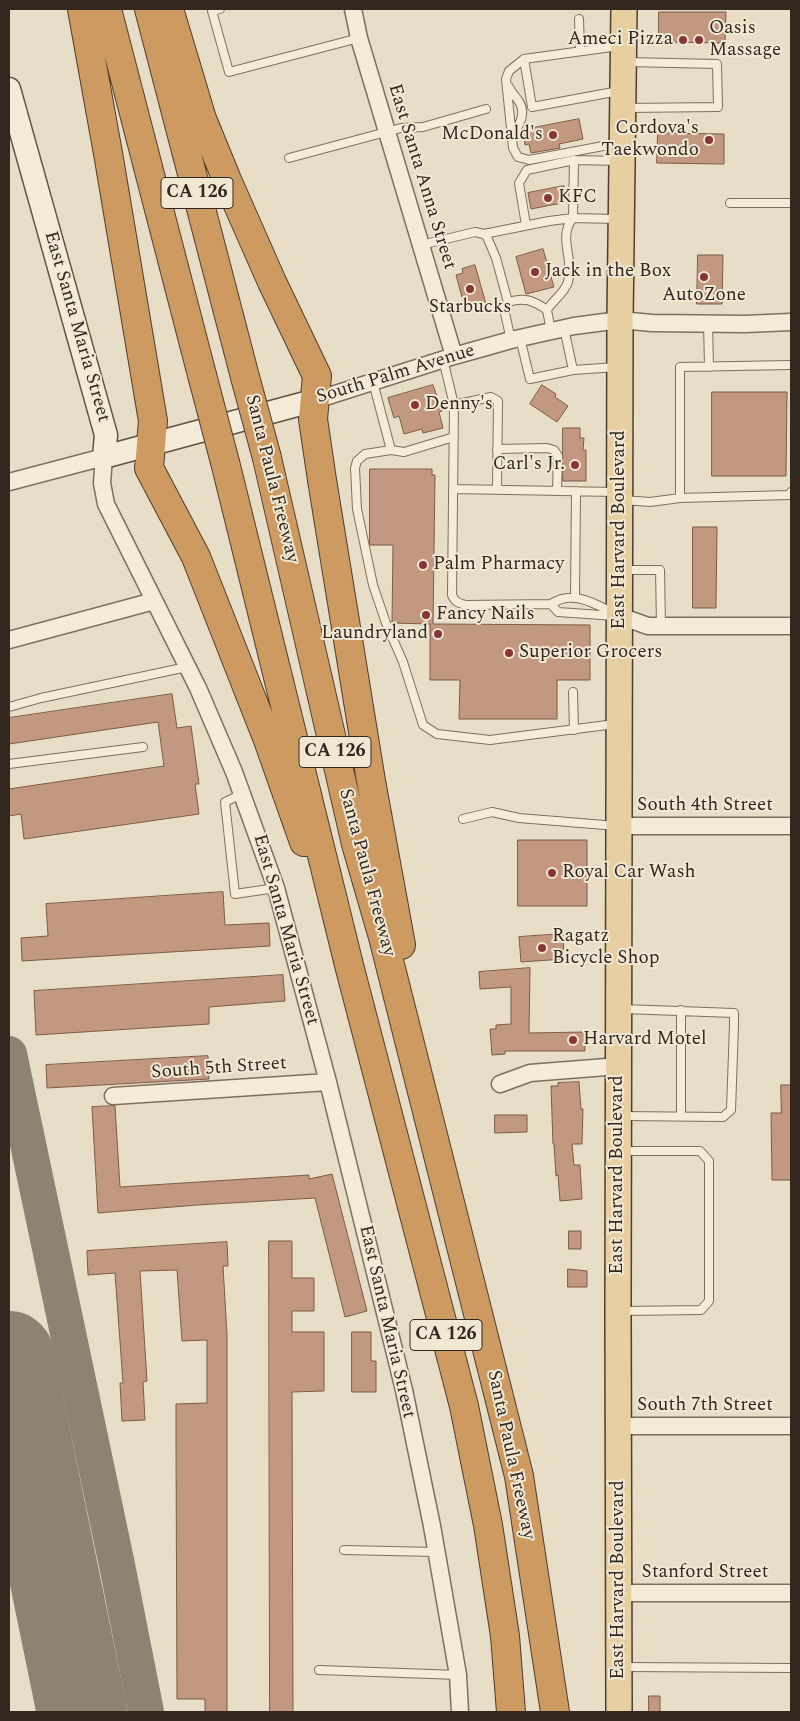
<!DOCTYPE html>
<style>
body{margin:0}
#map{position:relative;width:800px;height:1721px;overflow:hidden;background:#e8ddc6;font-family:Spectral,serif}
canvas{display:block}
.frame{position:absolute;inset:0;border:10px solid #332820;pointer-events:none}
</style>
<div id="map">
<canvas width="800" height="1721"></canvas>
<div class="frame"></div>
</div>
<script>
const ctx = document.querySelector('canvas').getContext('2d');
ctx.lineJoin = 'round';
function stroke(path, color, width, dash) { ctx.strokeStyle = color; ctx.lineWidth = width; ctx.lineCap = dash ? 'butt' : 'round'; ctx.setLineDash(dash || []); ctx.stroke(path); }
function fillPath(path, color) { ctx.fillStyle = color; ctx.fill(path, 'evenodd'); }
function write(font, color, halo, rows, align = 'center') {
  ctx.font = font + ' Spectral,serif'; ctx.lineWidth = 4; ctx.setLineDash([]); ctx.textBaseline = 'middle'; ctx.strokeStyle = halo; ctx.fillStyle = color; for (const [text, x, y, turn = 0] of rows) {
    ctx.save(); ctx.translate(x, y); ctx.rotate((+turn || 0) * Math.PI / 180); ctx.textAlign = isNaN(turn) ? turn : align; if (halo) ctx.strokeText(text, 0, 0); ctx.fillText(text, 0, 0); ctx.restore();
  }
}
const taxiway = new Path2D(`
 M9,1054L117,1565L146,1712`);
const runway = new Path2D(`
 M9,1356L82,1712`);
const building = new Path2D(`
 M659,12H726L725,43L659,42Z
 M579,119L583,139L559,144L560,148L531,153L529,144L525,145L523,130Z
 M658,133L724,134V164L657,163Z
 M564,186L567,202L531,209L528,193Z
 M543,249L554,287L526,294L516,257Z
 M698,255H723L722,304H697Z
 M475,265L486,304L471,308L470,303L464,305L456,275L463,273L462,269Z
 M433,385L442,411L439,412L443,428L423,433L422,429L404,434L399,416L394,418L388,398Z
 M542,385L556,394L555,397L568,406L557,422L530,404Z
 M712,392H787L786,476H712Z
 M563,428H580V438H584L583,450H586V481H563Z
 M370,469H432V475H435L433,624L590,625V680H557V719H459L460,680H430V624L392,623L393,545H370Z
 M693,527H717L716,608H693Z
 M172,694L177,728L191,726L199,784H195L199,814L24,839L21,814L9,816V789L164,766L158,722L9,744V718Z
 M518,840H587V906H518Z
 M223,892L225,925L269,923L270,946L22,961L21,938L48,936L46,904Z
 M563,934L564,959L521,962L519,937Z
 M530,968L529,1033L585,1032V1051H505V1054L492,1055L490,1029H496V1025L511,1024V987L480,989L479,972Z
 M283,975L285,1001L209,1007V1024L36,1035L34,991Z
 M208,1056L209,1079L47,1088L46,1065Z
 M579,1082L581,1109H583L582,1144H572L574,1165H580L582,1199L560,1201L558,1175L556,1176L554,1144H553L551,1086H558V1083Z
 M781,1085H791V1180H772L771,1113H781Z
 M115,1106L120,1187L309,1175V1179L332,1174L367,1311L345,1317L315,1198L197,1205L98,1213L92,1107Z
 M495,1115H527V1132L495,1133Z
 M569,1231H581V1249H569Z
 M269,1241H292V1278H314V1311H292V1332H324V1391L292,1392L293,1712H270Z
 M227,1242L228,1266H223L227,1335V1712H205V1699H177L176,1441V1404L207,1403V1340L182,1341L177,1270L140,1271L147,1381L143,1382L145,1420L122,1421L120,1383H123L115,1273L88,1275L87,1251Z
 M568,1269L587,1271V1287H568Z
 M352,1332H371V1361H376V1392H352Z
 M649,1696H660V1712H649Z`);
const lane = new Path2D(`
 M220,9L212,11L229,72L359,38
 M579,19L580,51
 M524,59L509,71L506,79L513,148L518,157L529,160L619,143
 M626,62L717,64L718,107L626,108
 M509,87C511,92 515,96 518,100C528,114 518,126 512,138
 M619,91L532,107L524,59L619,46
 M289,158L401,128L423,127L486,109
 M730,203H791
 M526,225L519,183L527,170L574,160
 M484,234L549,221L573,218L574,160L619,161
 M421,245L475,232L484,234L487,237L496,258L508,302L504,309L511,340
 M508,302C524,297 533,300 547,310
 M708,323L709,367
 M564,328L573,370
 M551,331L547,310C553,300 564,294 568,282C575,260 557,237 573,218L618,219
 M520,338L530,379L573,370L617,367
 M443,359L454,405L452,595C455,602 458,603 466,605L551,604C573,589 595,604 616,614
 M373,382L391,450
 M454,405L491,397L498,401L497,490
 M454,437L404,452L391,450L365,454L357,461L355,468L357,509L373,585L386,623L403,662L423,725L437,734L490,740L615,724
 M497,449L547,448L554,450L558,456L557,491
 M454,489L615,492
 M680,498V367L791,365
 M623,500L650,502L680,498L789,495L791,492
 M622,570H660L661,625
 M575,598L576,491
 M551,604L558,612L615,616
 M573,692L574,730
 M9,707L41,698L187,667
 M9,764L143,747
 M242,794L225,802L235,894L276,888
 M463,819L492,812L519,818L617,826
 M621,1116L723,1117L731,1110L734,1025V1013L623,1009
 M681,1117V1010
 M620,1151H700L709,1161V1301L701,1310L622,1311
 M344,1550L436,1552
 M623,1667L791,1668
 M319,1670L458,1675`);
const street = new Path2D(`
 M353,9L359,38L454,356
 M316,400L454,356L511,340L574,326L620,320L652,323L745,324L791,322
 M9,482L104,457L102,483L106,504L198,688L234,772L276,888L328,1082L404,1390L432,1526L458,1675L460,1712
 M620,616L648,626H791
 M9,640L154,601
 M619,826H791
 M500,1084L530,1073L619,1066
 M113,1096L328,1082
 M619,1426H791
 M619,1593H791`);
const secondary = new Path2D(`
 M9,89L106,435L104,457L316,400`);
const primary = new Path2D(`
 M619,1712L618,1311L620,320L624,9`);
const highway = new Path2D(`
 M82,9L109,159L153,421L149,468L196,557L268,740L304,842
 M107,9L202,375
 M149,9L245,377
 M169,9L202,119L227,180L272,282L317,376L313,419L322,480L371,781L401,945
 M267,458L356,844L383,937L519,1476L555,1712
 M226,466L349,965L464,1406L488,1525L505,1636L511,1712`);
const highwayBridge = new Path2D(`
 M202,375L226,466
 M245,377L267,458`);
const markers = [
 [683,40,5,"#883538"],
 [699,40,5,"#883538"],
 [553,135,5,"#883538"],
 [709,140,5,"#883538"],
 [548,198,5,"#883538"],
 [535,272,5,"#883538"],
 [704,277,5,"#883538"],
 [470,289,5,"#883538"],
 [415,405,5,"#883538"],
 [575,465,5,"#883538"],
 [423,565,5,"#883538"],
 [426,615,5,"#883538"],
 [438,634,5,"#883538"],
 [509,653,5,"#883538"],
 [552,873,5,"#883538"],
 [542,948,5,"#883538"],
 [573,1040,5,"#883538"]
];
const shields = [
 [197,193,72],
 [335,752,72],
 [446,1335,72]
];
const shieldNames = [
 ["CA 126",197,193],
 ["CA 126",335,752],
 ["CA 126",446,1335]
];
const poiNames = [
 ["Oasis",709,29],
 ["Massage",709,51],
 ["Ameci Pizza",673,40,"right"],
 ["Cordova's",699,129,"right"],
 ["Taekwondo",699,151,"right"],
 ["McDonald's",543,135,"right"],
 ["KFC",558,198],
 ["Jack in the Box",545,272],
 ["AutoZone",704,296,"center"],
 ["Starbucks",470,308,"center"],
 ["Denny's",425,405],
 ["Carl's Jr.",565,465,"right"],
 ["Palm Pharmacy",433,565],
 ["Fancy Nails",436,615],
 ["Laundryland",428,634,"right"],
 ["Superior Grocers",519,653],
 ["Royal Car Wash",562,873],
 ["Ragatz",552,937],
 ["Bicycle Shop",552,959],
 ["Harvard Motel",583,1040]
];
const streetNames = [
 ["East Santa Anna Street",421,177,73],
 ["East Santa Maria Street",76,327,74],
 ["South Palm Avenue",396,375,-17],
 ["Santa Paula Freeway",271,479,76],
 ["East Harvard Boulevard",620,530,-90],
 ["South 4th Street",705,806],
 ["Santa Paula Freeway",366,873,75],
 ["East Santa Maria Street",285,930,74],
 ["South 5th Street",219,1069,-4],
 ["East Harvard Boulevard",618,1175,-90],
 ["East Santa Maria Street",386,1322,77],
 ["South 7th Street",705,1406],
 ["Santa Paula Freeway",510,1455,78],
 ["Stanford Street",705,1573],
 ["East Harvard Boulevard",619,1580,-90]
];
stroke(taxiway, '#8e8273', 36);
stroke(runway, '#8e8273', 90);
fillPath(building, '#c29980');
stroke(building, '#7d5b47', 1);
stroke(lane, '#816f5e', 10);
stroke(street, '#816f5e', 19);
stroke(secondary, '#635141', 25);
stroke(primary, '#4f3e31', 28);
stroke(highway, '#4f3e31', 30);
stroke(lane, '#f4ebd8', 8);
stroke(street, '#f4ebd8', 16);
stroke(secondary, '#f4ebd8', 22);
stroke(primary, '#e7cfa2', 25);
stroke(highway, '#cd9a61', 28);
stroke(highwayBridge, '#4f3e31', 30, []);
stroke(highwayBridge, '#cd9a61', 28);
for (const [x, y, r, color] of markers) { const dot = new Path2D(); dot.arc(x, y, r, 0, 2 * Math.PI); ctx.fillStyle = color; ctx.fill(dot); stroke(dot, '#f1e8d4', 2); }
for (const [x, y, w] of shields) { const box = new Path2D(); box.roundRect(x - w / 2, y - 15.5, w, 31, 4); ctx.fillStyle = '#f1e8d4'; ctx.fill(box); stroke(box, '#332820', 1); }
write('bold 18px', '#332820', null, shieldNames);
write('19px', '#332820', '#f1e8d4', poiNames, 'left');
write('19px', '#332820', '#f1e8d4', streetNames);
</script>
